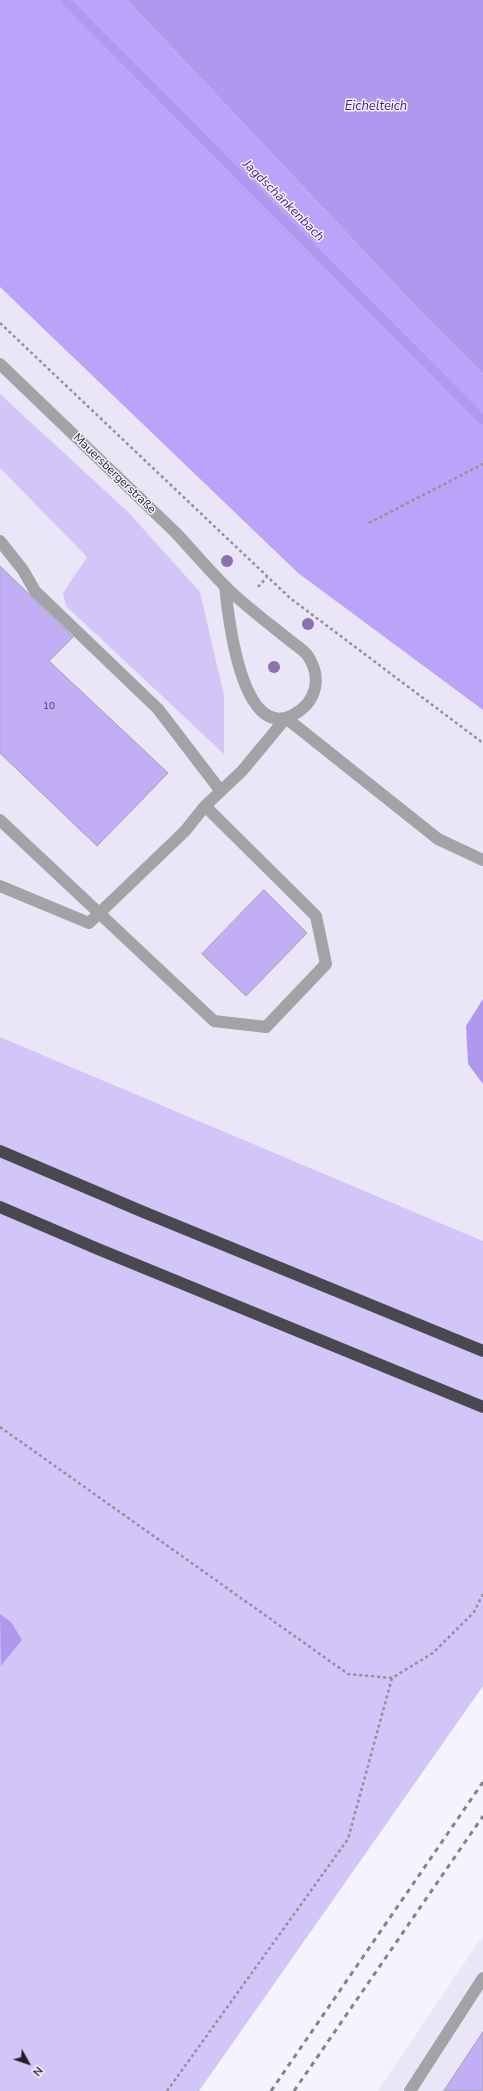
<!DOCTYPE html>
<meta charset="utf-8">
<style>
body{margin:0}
#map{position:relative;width:483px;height:2091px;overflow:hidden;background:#f5f3fd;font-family:"Nunito Sans",sans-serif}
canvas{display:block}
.north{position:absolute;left:8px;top:2043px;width:40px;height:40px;-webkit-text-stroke:3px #f5f3fd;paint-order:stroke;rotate:130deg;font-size:11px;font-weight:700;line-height:16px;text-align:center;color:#201f23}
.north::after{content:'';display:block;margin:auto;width:14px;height:18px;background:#201f23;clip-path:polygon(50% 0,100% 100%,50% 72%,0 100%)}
</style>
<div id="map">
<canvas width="483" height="2091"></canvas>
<div class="north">N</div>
</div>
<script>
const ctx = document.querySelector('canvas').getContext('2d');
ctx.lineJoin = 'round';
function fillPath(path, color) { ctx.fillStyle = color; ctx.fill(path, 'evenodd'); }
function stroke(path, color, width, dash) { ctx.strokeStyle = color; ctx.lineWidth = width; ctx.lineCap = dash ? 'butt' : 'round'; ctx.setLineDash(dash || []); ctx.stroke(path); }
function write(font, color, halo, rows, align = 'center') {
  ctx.font = font + ' "Nunito Sans",sans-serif'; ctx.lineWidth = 3; ctx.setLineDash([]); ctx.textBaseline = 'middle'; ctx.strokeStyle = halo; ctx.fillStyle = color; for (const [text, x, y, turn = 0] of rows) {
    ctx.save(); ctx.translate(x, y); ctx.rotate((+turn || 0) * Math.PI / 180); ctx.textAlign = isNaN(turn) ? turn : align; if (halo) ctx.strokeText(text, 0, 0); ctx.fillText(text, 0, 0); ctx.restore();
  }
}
const built = new Path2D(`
 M0,287L298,573L483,710V1241L0,1037Z
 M483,1935V2091H378Z`);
const green = new Path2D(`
 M0,394L128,512L200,592L224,695V754L66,606L63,593L87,557L0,468Z
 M0,1037L483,1241V1686L199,2091H0Z`);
const forest = new Path2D(`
 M0,0H127L424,315L483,374V710L298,573L0,287Z`);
const water = new Path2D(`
 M127,0H483V374L424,315Z
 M483,999V1084L468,1064L466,1026Z
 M0,1614L11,1622L22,1640L1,1666Z`);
const stream = new Path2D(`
 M65,0L483,420`);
const building = new Path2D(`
 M0,566L73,637L49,661L168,773L97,846L0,753Z
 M264,890L307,933L246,996L202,954Z
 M483,2032V2091H444Z`);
const path = new Path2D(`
 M0,323L290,598L483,743
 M369,523L483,464
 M258,587L267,577
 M0,1427L348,1674L392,1678L433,1653L474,1612L483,1594
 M167,2091L348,1839L392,1678`);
const minor = new Path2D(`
 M0,364C58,420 117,476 175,532C193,551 210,572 229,590C248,608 268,623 288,639C294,644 304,650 308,656C322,678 317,702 293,715C241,742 228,615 225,586
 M0,541L23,570L35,591L158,709L220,790
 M286,718L438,839L483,860
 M0,820L214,1021L266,1027L326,964L316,916L205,806
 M0,886L89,923L185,831L205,806L242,771L286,718
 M410,2091L483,1978`);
const highway = new Path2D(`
 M0,1151L141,1211L483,1351
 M0,1207L98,1249L483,1407`);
const rail = new Path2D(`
 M271,2091L483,1782
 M294,2091L483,1816`);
const trees = [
 [227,561],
 [308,624],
 [274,667]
];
const numberNames = [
 ["10",49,707]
];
const streetNames = [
 ["Mauersbergerstraße",114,474,44]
];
const waterNames = [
 ["Eichelteich",376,107],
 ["Jagdschänkenbach",283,201,45]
];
fillPath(built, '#eae6f7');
fillPath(green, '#d2c6f8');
fillPath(forest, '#bba3fa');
fillPath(water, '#b098ef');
stroke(stream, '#b098ef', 9);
fillPath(building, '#c1aef5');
stroke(building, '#a2a0a9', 1);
stroke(path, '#929198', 2.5, [3, 3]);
stroke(minor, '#a3a2a6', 12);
stroke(highway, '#49474f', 12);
stroke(rail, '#84838a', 3, [5, 5]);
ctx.fillStyle = '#8d70af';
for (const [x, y] of trees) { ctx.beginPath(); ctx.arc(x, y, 6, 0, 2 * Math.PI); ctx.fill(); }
write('10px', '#484358', null, numberNames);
write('12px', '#201f23', '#f5f3fd', streetNames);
write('italic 13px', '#461d80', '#f5f3fd', waterNames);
</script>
